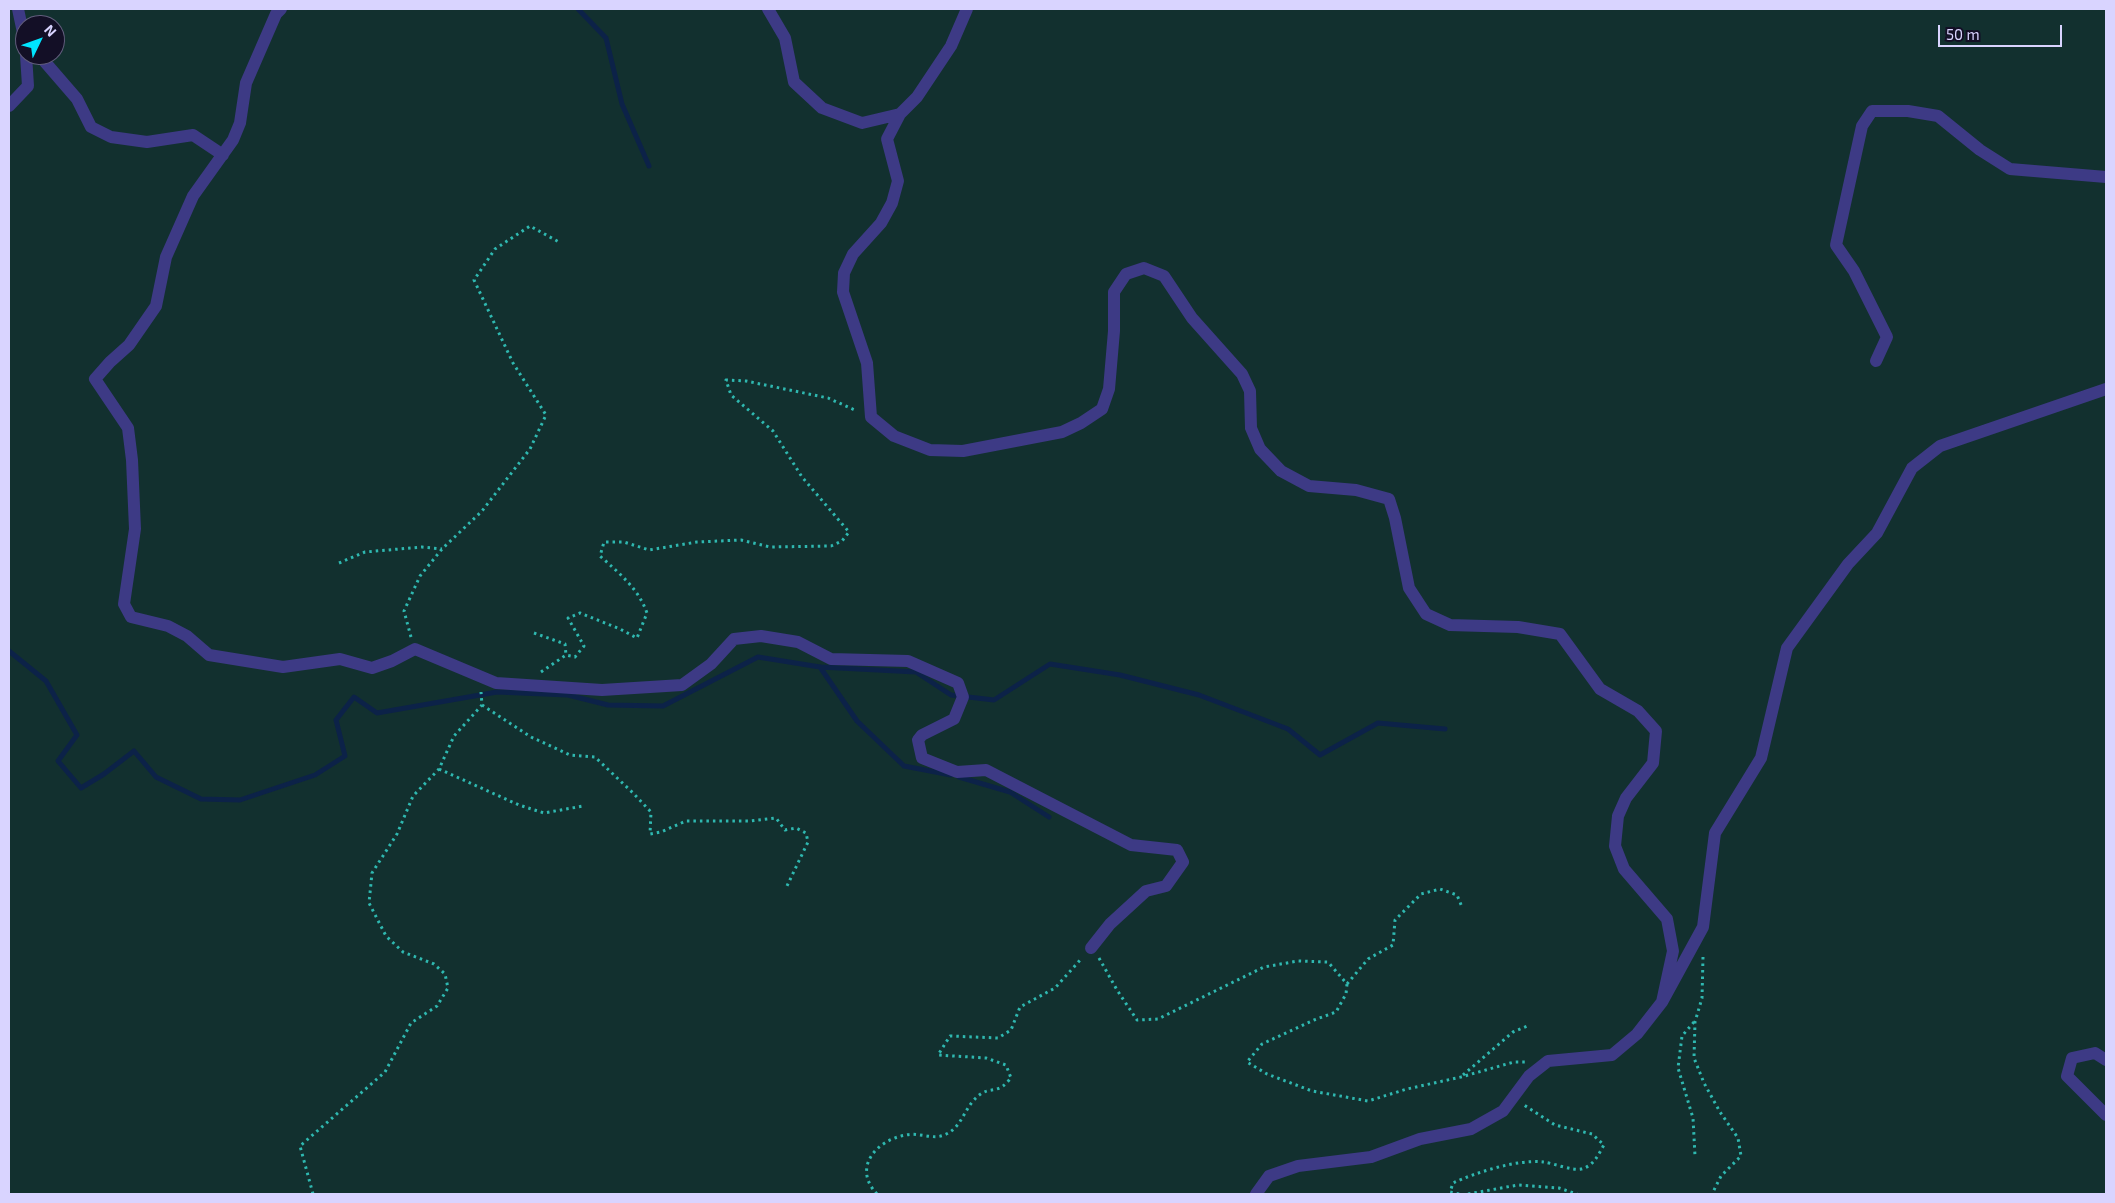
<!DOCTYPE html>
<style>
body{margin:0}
#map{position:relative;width:2115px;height:1203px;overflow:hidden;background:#130f26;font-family:"Exo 2",sans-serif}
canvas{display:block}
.frame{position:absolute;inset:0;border:10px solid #d9d4ff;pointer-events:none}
.north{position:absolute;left:15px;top:15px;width:50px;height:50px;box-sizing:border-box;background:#130f26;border:1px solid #625e7d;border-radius:50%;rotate:48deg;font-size:14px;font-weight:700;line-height:20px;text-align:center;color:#d9d4ff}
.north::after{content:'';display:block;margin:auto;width:18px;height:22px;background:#00e5ff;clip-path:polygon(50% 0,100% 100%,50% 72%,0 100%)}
.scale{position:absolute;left:1938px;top:25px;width:124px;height:22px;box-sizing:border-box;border:2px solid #d9d4ff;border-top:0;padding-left:6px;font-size:15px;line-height:18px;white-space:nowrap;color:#d9d4ff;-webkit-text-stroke:4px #130f26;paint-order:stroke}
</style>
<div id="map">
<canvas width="2115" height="1203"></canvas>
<div class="frame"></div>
<div class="north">N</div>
<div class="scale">50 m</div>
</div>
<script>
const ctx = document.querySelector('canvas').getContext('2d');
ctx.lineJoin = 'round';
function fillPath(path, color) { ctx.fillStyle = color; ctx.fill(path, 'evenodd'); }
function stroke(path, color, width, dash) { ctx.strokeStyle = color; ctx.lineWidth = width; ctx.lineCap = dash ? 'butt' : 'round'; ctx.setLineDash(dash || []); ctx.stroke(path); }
const green = new Path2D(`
 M9,9H2106V1194H9ZM25,25H55V55H25Z`);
const stream = new Path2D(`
 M578,9L606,38L622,104L649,166
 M9,651L46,681L77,735L58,761L81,788L104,774L134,751L156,777L201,799L240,800L315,775L345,756L336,720L354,697L377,713L497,692L568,695L608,705L663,706L758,657L820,667L916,672L951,695L994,700L1050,664L1120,675L1199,695L1288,729L1320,755L1378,723L1445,729
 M820,667L857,721L904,766L951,775
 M959,777L1010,792L1049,817`);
const path = new Path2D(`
 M339,563L365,552L422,547L442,549
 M534,633L565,644L566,655
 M411,637L404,611L420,576L442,549L482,511L530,449L546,415L513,363L474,280L495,249L530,226L559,242
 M541,672L566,655L575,657L584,646L568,618L580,613L620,629L637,638L647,613C638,588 620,574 600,556L604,542H624L649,550L697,542L741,540L770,547L831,546L842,541L849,532L802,477L773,431L731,395L726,380L746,381L828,398L857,411
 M482,705L531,737L570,755L595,757L633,793L651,812L650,834L661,832L686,821H750L776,818L785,830L796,828L806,833L808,842L786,888
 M439,769L519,805L544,813L583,806
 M1703,957L1702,998L1695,1022L1694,1058L1704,1083L1720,1112L1738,1138L1741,1156L1721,1176L1712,1194
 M1099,958L1117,990L1137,1020L1158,1019L1264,967L1298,961L1328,962L1347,984L1346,994L1336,1012L1314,1020L1262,1044L1247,1062L1267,1074L1312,1091L1368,1101L1407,1089L1461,1077L1514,1062H1525
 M1347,984L1368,959L1393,945L1395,920L1421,894L1440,889L1457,895L1462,907
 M1694,1022L1682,1036L1678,1068L1693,1118L1695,1156
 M1463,1075L1513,1032L1530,1025
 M313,1194L300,1146L385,1072L411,1023L437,1006L448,988L445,974L434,964L403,952L386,936L369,903L372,873L397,834L413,796L439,769L454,736L482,705L481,692
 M877,1194C852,1168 876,1140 906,1135C918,1132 933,1140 944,1135C960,1129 963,1113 973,1101C986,1086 993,1093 1003,1086C1006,1084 1009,1080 1011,1078L1006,1065L986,1058L938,1055L950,1036L998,1038L1011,1030L1020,1007L1055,988L1082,958
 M1459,1194L1450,1192L1453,1183C1477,1172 1518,1159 1543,1162C1553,1163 1572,1171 1581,1169C1594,1166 1598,1155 1604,1145L1592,1134L1555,1125L1524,1105
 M1468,1194L1518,1185L1559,1188L1577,1194`);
const minor = new Path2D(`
 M18,9L25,42
 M281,9L276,14L246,83L240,123L233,140L193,196L166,257L156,306L129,345L110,362L95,379L128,428L132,460L135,529L124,604L131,617L168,626L187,636L209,655L283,667L340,659L372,668L392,661L415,649L496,683L602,690L682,685L711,664L734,639L761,636L798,642L831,659L908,661L958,683L963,697L954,719L922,735L918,740L922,758L957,772L986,770L1131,845L1177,850L1183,862L1166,886L1146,891L1110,924L1091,948
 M768,9L785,38L794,82L822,108L862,123L900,114
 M967,9L951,46L917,97L900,114L887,139L898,181L892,203L881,223L853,254L844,273L843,292L867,363L871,417L894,436L930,450L963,451L1062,432L1081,423L1102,409L1109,389L1114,331V292L1126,274L1144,268L1164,276L1192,318L1242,374L1250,391L1251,428L1260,449L1281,471L1309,486L1356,490L1389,499L1395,518L1409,588L1426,614L1450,625L1518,627L1560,634L1600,689L1638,711L1656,731L1653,763L1626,798L1618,816L1615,846L1624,869L1667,919L1673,951L1662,1002
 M43,55L45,62L77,99L91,127L111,137L147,142L193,135L223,155
 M9,106L28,86L26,55
 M1876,361L1887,337L1854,271L1836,245L1862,126L1872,111H1908L1938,116L1980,150L2010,169L2106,177
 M2106,1060L2095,1053L2072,1058L2067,1076L2106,1115
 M1256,1194L1269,1176L1298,1166L1371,1157L1420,1139L1471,1129L1503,1111L1529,1076L1548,1061L1612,1055L1637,1034L1662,1002L1703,927L1715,833L1761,758L1787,648L1848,564L1877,533L1912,468L1940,446L2106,389`);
fillPath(green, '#12302f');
stroke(stream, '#0c2248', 5);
stroke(path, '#2fb8b0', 3, [2.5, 4]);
stroke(minor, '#3d3a85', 12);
</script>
